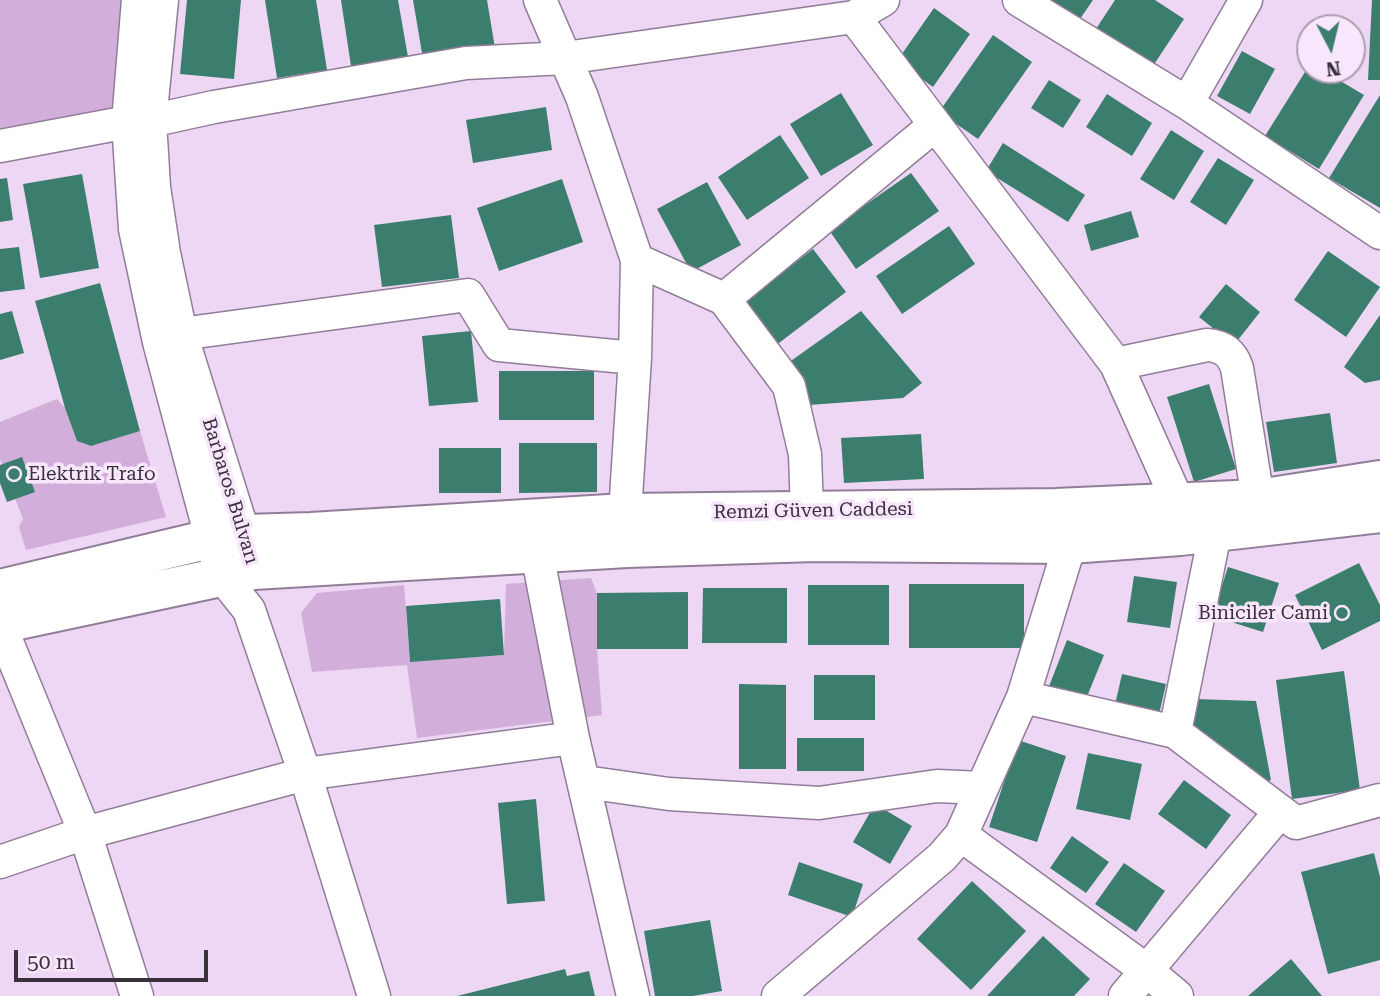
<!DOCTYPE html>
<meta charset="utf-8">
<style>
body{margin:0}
#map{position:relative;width:1380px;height:996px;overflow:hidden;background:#eed7f4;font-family:"Roboto Serif",serif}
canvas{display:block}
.north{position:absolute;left:1296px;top:14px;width:70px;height:70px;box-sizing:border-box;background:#f8e6fd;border:2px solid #ac9daf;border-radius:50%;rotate:173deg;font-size:19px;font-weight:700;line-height:28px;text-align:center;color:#39303b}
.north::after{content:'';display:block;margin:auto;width:24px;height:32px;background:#3b7d6d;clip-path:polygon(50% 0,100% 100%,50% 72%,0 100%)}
.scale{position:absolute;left:14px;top:950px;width:194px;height:32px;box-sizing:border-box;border:4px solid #39303b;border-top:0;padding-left:9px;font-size:21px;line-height:24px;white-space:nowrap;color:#39303b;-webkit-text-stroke:5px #f8e6fd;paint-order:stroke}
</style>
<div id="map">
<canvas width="1380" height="996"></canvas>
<div class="north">N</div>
<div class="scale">50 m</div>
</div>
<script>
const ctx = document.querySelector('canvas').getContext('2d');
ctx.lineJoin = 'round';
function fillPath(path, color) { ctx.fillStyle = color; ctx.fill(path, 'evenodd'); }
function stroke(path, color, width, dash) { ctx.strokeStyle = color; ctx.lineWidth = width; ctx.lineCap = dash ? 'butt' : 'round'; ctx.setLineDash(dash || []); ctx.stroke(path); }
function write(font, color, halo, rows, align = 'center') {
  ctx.font = font + ' "Roboto Serif",serif'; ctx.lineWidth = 7; ctx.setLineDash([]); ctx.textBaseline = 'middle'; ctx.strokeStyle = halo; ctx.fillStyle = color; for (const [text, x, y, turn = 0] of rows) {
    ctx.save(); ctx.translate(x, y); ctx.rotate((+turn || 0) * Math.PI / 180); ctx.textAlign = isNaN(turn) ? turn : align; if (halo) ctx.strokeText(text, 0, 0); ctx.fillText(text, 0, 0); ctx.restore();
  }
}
const green = new Path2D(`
 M0,0H124L112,108L0,129Z
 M57,399L65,408L77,441L91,446L140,431L166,517L26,550L19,527L23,519L0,459V422Z
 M591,578L597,593V649L602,715L417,738L407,665L312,672L301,613L317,593L404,585L410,661L504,655L506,584Z`);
const building = new Path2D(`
 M187,0H241L234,79L180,74Z
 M265,0H316L327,70L277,78Z
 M341,0H398L408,57L351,66Z
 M413,0H487L495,48L423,59Z
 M1050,0H1093L1080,19Z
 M1115,0H1155L1184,19L1149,72L1092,35Z
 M1372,0H1380V80H1368Z
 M934,8L970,34L933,87L897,61Z
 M993,35L1032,62L978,139L939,112Z
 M1242,51L1275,69L1250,114L1217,96Z
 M1310,64V70H1322L1364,95L1319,169L1265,136Z
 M1049,80L1081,100L1063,128L1031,108Z
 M841,93L873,145L821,176L790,124Z
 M1107,94L1152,123L1132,156L1086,127Z
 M1380,95V208L1329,178Z
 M546,107L552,150L473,163L466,120Z
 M1171,130L1204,151L1174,200L1140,179Z
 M780,135L809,178L747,220L718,177Z
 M1003,143L1085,195L1068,222L986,171Z
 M1218,158L1254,180L1226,225L1190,202Z
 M911,173L939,211L856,269L829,230Z
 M82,174L99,268L40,278L23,184Z
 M7,178L13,220L0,222V179Z
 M562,179L583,242L499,271L477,208Z
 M707,182L741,245L691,272L657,209Z
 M1131,211L1139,237L1091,251L1084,225Z
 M451,215L459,278L382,287L374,225Z
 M949,226L975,264L902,314L876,276Z
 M19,247L25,289L0,292V249Z
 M813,249L846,292L775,346L742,303Z
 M1328,251L1380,287L1346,337L1294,300Z
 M100,283L140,431L91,446L77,441L65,408L35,301Z
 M1226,284L1260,312L1234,345L1199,317Z
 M12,311L24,353L0,360V314Z
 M861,311L922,383L903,398L809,405L788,363Z
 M1380,315V380L1365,383L1344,367Z
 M471,331L478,402L429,406L422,336Z
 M499,371H594V420H499Z
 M1209,384L1236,469L1194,482L1167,397Z
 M1330,413L1337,463L1274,472L1266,422Z
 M921,434L924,479L844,483L841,438Z
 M519,443H597V492L519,493Z
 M439,448H501V493H439Z
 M22,457L35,492L7,502L0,483V465Z
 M1359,563L1380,605V621L1322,650L1295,595Z
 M1228,567L1279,583L1263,632L1212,616Z
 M1134,576L1177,582L1170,628L1127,622Z
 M909,584H1024V648H909Z
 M808,585H889V645H808Z
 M703,588H787V643H702Z
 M688,592V649H597V593Z
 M500,599L504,655L410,662L406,606Z
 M1067,640L1104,655L1084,704L1048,689Z
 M1344,671L1360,790L1292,799L1276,680Z
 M1122,674L1166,684L1158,719L1114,709Z
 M814,675H875V720H814Z
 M739,684L786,685V769H739Z
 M1195,699L1256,701L1271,780L1259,786L1189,732Z
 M797,738H864V771H797Z
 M1018,740L1066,756L1037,842L989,827Z
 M1088,753L1142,764L1130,820L1076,809Z
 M1184,780L1231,815L1206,849L1158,814Z
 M536,799L545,901L507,904L498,803Z
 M875,804L912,826L890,864L853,842Z
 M1072,836L1109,862L1086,893L1050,868Z
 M1374,853L1380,877V960L1328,974L1301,872Z
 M799,862L863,884L852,917L788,895Z
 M1124,863L1165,891L1136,932L1095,904Z
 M972,881L1026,931L971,990L917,939Z
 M710,920L722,991L693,996H655L644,931Z
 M1043,936L1090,979L1074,996H987Z
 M1291,959L1322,996H1248Z
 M565,969L567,976L589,971L595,996H457Z`);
const minor = new Path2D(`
 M138,0L128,122L135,229L159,342L221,575L249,610L305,774L374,996
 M162,0L150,121L154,187L164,253L181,334L251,557
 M540,0L582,97L637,260L635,358L625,513
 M1019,0L1187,103L1380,233
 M854,17L1116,364L1174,493L1176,502
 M1187,103L1246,0
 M150,121L214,107L466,63L565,58L854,17L883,0
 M0,146L128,122
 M637,260L724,299L789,386L805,454L807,511
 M724,299L935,125
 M181,334L468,295L499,345L635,358
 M1116,364L1207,345C1223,346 1232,353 1237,368L1258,499
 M537,553L573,738L633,996
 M0,625L85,833L137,996
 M1023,697L1175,732L1296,823L1380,800
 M1175,732L1215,533
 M585,782L669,794L819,803L937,786L982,788
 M961,835L1146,970L1177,996
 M0,862L85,833L305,774L573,738
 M778,996L942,857L961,835L1023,697L1070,544
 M1125,996L1280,812`);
const major = new Path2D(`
 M0,589L210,539L245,534L311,532L625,513L1056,508L1258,499L1380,480
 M0,624L254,570L627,548L815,542L1070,544L1180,536L1380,513`);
const markers = [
 [14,474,7,"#3b7d6d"],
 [1342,613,7,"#3b7d6d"]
];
const poiNames = [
 ["Elektrik Trafo",28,474],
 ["Biniciler Cami",1328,613,"right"]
];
const streetNames = [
 ["Barbaros Bulvarı",230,491,73],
 ["Remzi Güven Caddesi",813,511,-1]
];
fillPath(green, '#d2afdb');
fillPath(building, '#3c7e6e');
stroke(minor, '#927d98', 35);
stroke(major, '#927d98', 42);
stroke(minor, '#fff', 32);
stroke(major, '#fff', 38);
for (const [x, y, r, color] of markers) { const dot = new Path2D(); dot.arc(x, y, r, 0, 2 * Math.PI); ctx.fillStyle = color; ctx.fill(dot); stroke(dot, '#f8e6fd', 2.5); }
write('19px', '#39303b', '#f8e6fd', poiNames, 'left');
write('19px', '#39303b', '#f8e6fd', streetNames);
</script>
